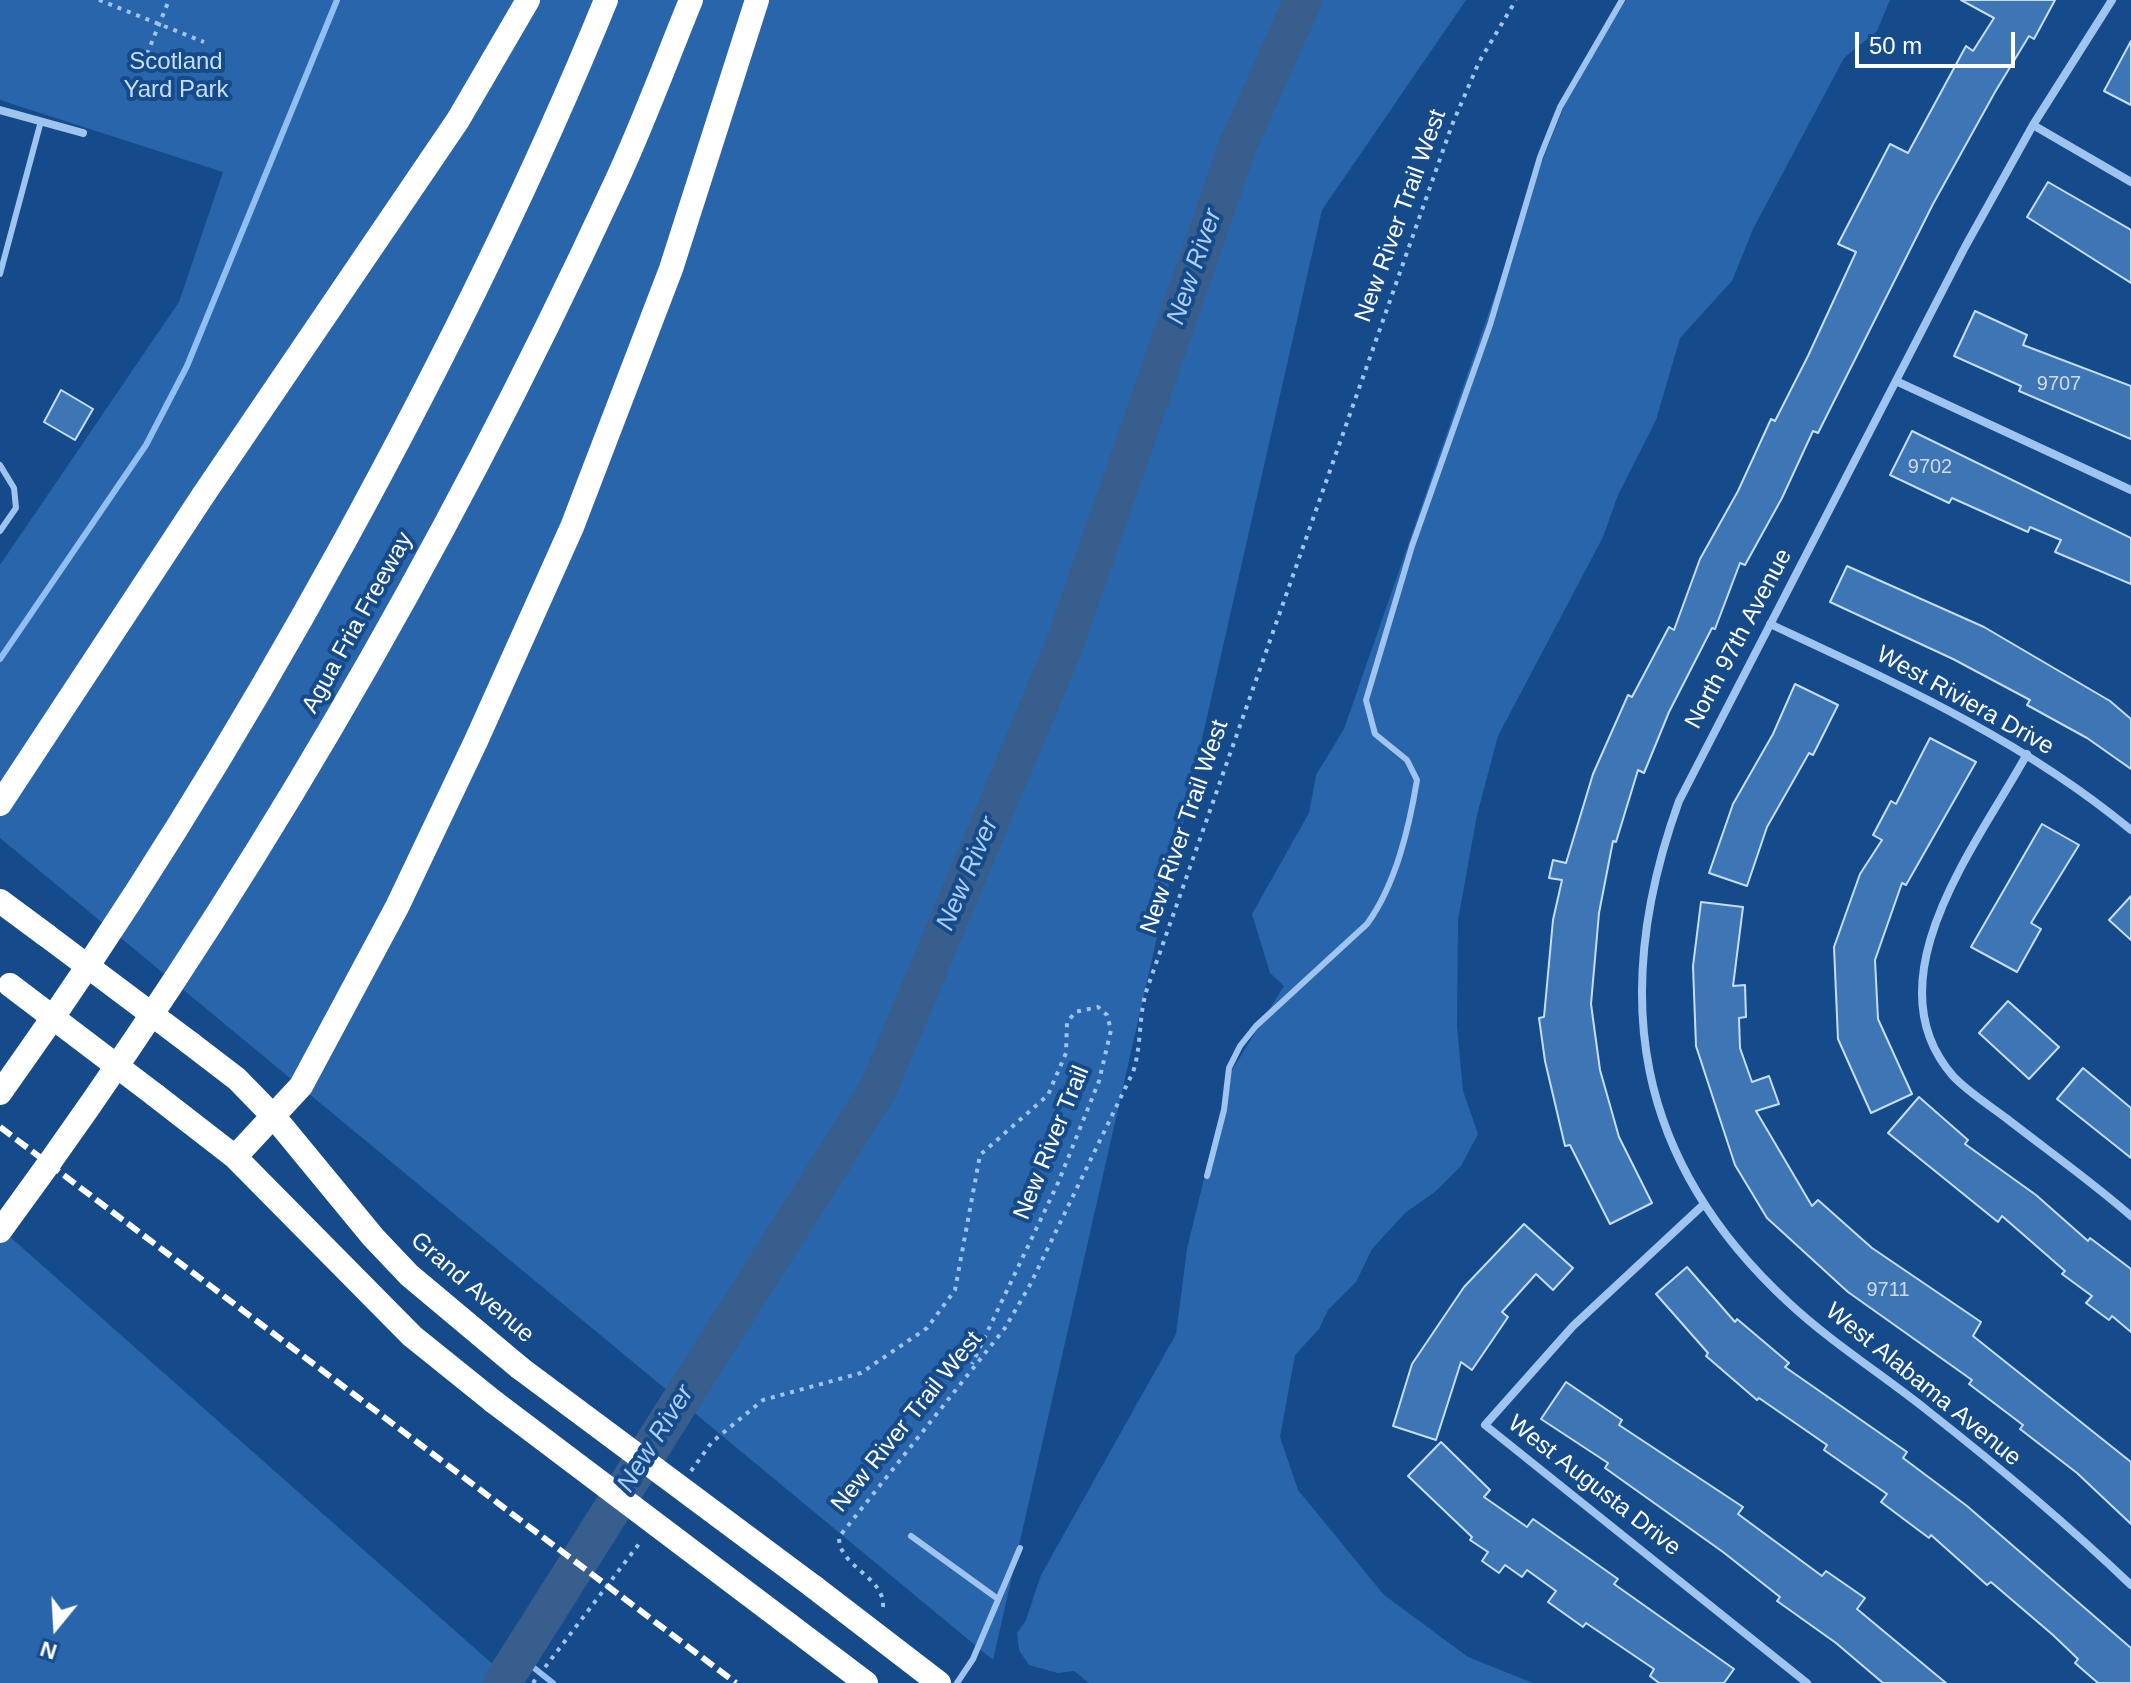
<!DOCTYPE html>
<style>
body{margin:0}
#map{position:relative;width:2131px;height:1683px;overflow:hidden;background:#164b8b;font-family:Helvetica,sans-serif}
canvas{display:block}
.north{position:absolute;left:16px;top:1587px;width:80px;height:80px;-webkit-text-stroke:6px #164b8b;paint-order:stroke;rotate:198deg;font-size:22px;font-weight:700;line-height:32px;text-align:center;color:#fff}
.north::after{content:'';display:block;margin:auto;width:28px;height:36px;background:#fff;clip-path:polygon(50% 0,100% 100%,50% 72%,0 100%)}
.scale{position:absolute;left:1855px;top:32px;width:160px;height:36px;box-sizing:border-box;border:4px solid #fff;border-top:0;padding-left:10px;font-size:24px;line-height:28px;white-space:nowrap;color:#fff;-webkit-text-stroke:6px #164b8b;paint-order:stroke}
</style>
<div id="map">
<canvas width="2131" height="1683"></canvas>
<div class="north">N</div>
<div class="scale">50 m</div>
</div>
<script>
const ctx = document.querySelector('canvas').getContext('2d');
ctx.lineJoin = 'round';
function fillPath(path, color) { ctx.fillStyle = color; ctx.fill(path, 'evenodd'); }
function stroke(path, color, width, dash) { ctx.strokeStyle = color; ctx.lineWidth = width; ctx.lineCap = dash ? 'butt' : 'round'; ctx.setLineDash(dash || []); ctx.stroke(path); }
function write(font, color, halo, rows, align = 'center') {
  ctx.font = font + ' Helvetica,sans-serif'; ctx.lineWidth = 8; ctx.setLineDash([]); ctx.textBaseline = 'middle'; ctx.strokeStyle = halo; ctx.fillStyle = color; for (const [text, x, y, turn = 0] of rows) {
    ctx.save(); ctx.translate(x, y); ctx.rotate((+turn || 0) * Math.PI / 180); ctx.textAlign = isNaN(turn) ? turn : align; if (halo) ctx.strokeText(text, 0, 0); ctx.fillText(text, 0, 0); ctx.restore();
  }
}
const green = new Path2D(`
 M0,0H1466L1322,210L993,1660L0,838V565L179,302L223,172L0,100Z
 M1626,0H1890L1877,31L1844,58L1753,229L1732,281L1680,338L1656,420L1618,495L1603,537L1498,736L1477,815L1458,920L1457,1027L1463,1091L1478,1134L1461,1166L1436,1191L1405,1213L1372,1249L1356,1282L1328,1310L1319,1329L1295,1355L1280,1437L1298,1490L1384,1595L1468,1657L1533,1683H1089L1074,1671L1058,1673L1029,1665L1019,1650L1017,1633L1026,1620L1041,1575L1176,1334L1187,1249L1229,1075L1284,986L1270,973L1252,914L1309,813L1316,775L1344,729L1537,174L1569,94Z
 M0,1228L514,1683H0Z`);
const stream = new Path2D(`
 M0,659L146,445L187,366L337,0
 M519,1656L553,1683`);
const river = new Path2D(`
 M502,1683L878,1089L1064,646L1238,145L1303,0`);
const building = new Path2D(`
 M1961,0H2055L2034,39L2029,36L1995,92L1933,204L1818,433L1813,431L1782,498L1745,565L1740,563L1715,629L1712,628L1669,712L1644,773L1638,770L1616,842L1613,841L1599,913L1591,1004L1600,1070L1619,1137L1652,1203L1610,1224L1570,1145L1565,1146L1545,1061L1539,1018L1544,1017L1553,920L1562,880L1549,878L1553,860L1566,863L1593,774L1628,695L1632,697L1669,627L1674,630L1700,559L1738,491L1771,419L1775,421L1808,356L1856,252L1838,244L1890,144L1908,153L1966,46L1973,51L1994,18Z
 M2131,41V105L2104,91Z
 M2048,182L2131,230V283L2027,217Z
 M1975,311L2027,335L2023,345L2131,386V439L2019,391L2021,386L1954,356Z
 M61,390L93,409L75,440L44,422Z
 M1912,431L2131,538V584L2055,552L2061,540L2030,527L2028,532L1952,498L1949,503L1890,475Z
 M1847,566L1984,627L2110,701L2131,719V769L2087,738L2027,705L2030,700L1953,659L1830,602Z
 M1795,684L1838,705L1813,755L1809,753L1767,827L1747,886L1709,873L1733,804L1773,734Z
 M1930,738L1976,762L1906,885L1902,883L1875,960L1878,1019L1912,1094L1871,1113L1838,1039L1834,947L1860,874L1882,840L1873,835L1891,801L1896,804Z
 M2042,824L2079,845L2031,923L2041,929L2017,972L1971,947Z
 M2131,896V940L2109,920Z
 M1701,902L1743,907L1733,986L1745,985L1746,1017L1739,1018L1740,1048L1752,1082L1769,1076L1779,1104L1756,1111L1812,1206L1818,1200L1872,1248L1981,1322L1973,1336L2131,1462V1524L2077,1473L2020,1429L2023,1425L1969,1384L1972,1380L1848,1292L1767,1218L1735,1165L1696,1046L1693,966Z
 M2008,1001L2059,1047L2029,1079L1979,1033Z
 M2083,1068L2131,1108V1158L2057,1099Z
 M1919,1097L1968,1140L1965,1144L2036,1195L2088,1241L2090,1238L2131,1269V1332L2112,1316L2109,1320L2086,1303L2092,1296L2062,1274L2065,1271L2002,1216L1998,1222L1888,1133Z
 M1524,1224L1573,1268L1553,1290L1536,1274L1502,1312L1508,1317L1472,1370L1461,1362L1436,1440L1393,1426L1412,1364L1464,1287Z
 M1687,1267L1735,1322L1737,1319L1789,1363L1785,1367L1907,1452L1903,1458L1967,1506L2131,1648V1683H2098L2075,1663L2078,1659L2053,1635L1991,1582L1987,1585L1931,1535L1929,1538L1881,1502L1887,1494L1824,1450L1827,1445L1759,1398L1757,1400L1706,1356L1708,1353L1656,1294Z
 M1566,1382L1622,1420L1619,1425L1743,1507L1738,1514L1822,1576L1826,1571L1865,1598L1857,1609L1946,1683H1883L1836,1643L1777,1601L1780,1597L1723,1552L1605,1468L1608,1463L1541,1419Z
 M1441,1442L1490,1490L1484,1497L1527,1527L1533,1519L1618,1579L1614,1584L1734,1669L1724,1683H1659L1650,1676L1654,1669L1586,1623L1583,1627L1548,1602L1556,1591L1527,1570L1522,1577L1505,1565L1499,1573L1482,1561L1488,1552L1470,1540L1472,1537L1408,1476Z`);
const path = new Path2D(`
 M99,0L204,42
 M147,54L169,0
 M691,1471L712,1442L763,1400L861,1373L927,1328L955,1290L980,1155L1048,1095L1066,1053L1067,1023L1075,1012L1098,1007L1107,1015L1111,1030L1099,1081L1058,1183L972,1364
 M883,1607C885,1576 839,1568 839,1537L1005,1328L1030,1285L1133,1072C1142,1045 1138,1017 1147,989L1452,125L1479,62L1516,0
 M533,1683L642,1540`);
const lane = new Path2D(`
 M0,274L41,121
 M0,465L14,488L16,508L0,531
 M1207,1176L1224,1110L1229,1068L1240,1046L1256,1026L1367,924C1396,884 1409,828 1417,780L1407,760L1375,734L1366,700L1412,546L1490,325L1540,157L1560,107L1622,0
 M911,1536L998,1599
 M957,1683L973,1659L1020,1548`);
const street = new Path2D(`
 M2112,0L2033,125L1965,247L1679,801C1609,995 1634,1160 1789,1303C1832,1343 1883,1375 1928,1411C1998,1466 2067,1524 2131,1585
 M0,110L83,133
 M2033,125L2131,182
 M1896,381L2131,490
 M1770,624C1896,683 2023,740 2131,830
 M2027,754C1979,842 1868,979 1953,1076C1968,1092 1989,1105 2006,1118C2047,1150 2091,1181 2131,1216
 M1703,1205L1573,1326L1485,1425L1807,1683`);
const highway = new Path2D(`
 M0,804L204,494L458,120L528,0
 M0,901L46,935
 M190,1043L237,1079L275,1118L373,1237L409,1275L520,1368
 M0,1093C126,917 239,733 343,544C440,367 530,187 606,0
 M155,1095L235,1157L412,1336L494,1402
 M235,1157L301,1086L397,907L476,741L572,527L671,269L757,0
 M0,1231C240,905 445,552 615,184C643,124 666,61 691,0
 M814,1587L939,1683
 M788,1624L866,1683`);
const rail = new Path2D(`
 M0,1127L736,1683`);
const highwayBridge = new Path2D(`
 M46,935L190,1043
 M10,985L155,1095
 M520,1368L814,1587
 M494,1402L788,1624`);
const numberNames = [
 ["9707",2059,384],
 ["9702",1930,467],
 ["9711",1888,1290]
];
const parkNames = [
 ["Scotland",176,62],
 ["Yard Park",176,90]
];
const streetNames = [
 ["New River Trail West",1401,216,-70],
 ["Agua Fria Freeway",358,623,-61],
 ["North 97th Avenue",1739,639,-62],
 ["West Riviera Drive",1965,701,29],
 ["New River Trail West",1185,827,-71],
 ["New River Trail",1052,1143,-68],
 ["Grand Avenue",472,1288,41],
 ["West Alabama Avenue",1923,1385,39],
 ["New River Trail West",907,1422,-51],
 ["West Augusta Drive",1594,1486,38]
];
const waterNames = [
 ["New River",1195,267,-71],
 ["New River",968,874,-67],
 ["New River",656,1439,-58]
];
fillPath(green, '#2865aa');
stroke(stream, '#91bff2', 6);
stroke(river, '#375e8d', 38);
fillPath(building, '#3e75b4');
stroke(building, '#c5defb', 2);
stroke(path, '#9fc4ef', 4, [4, 6]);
stroke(lane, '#9fc4ef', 6);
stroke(street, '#9fc4ef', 8);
stroke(highway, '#fff', 24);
stroke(rail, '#fff', 6, [14, 6]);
stroke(highwayBridge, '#fff', 24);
write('20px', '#cfdcec', null, numberNames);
write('24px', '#c5defb', '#164b8b', parkNames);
write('24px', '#fff', '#164b8b', streetNames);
write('italic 26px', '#abcef6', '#164b8b', waterNames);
</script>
